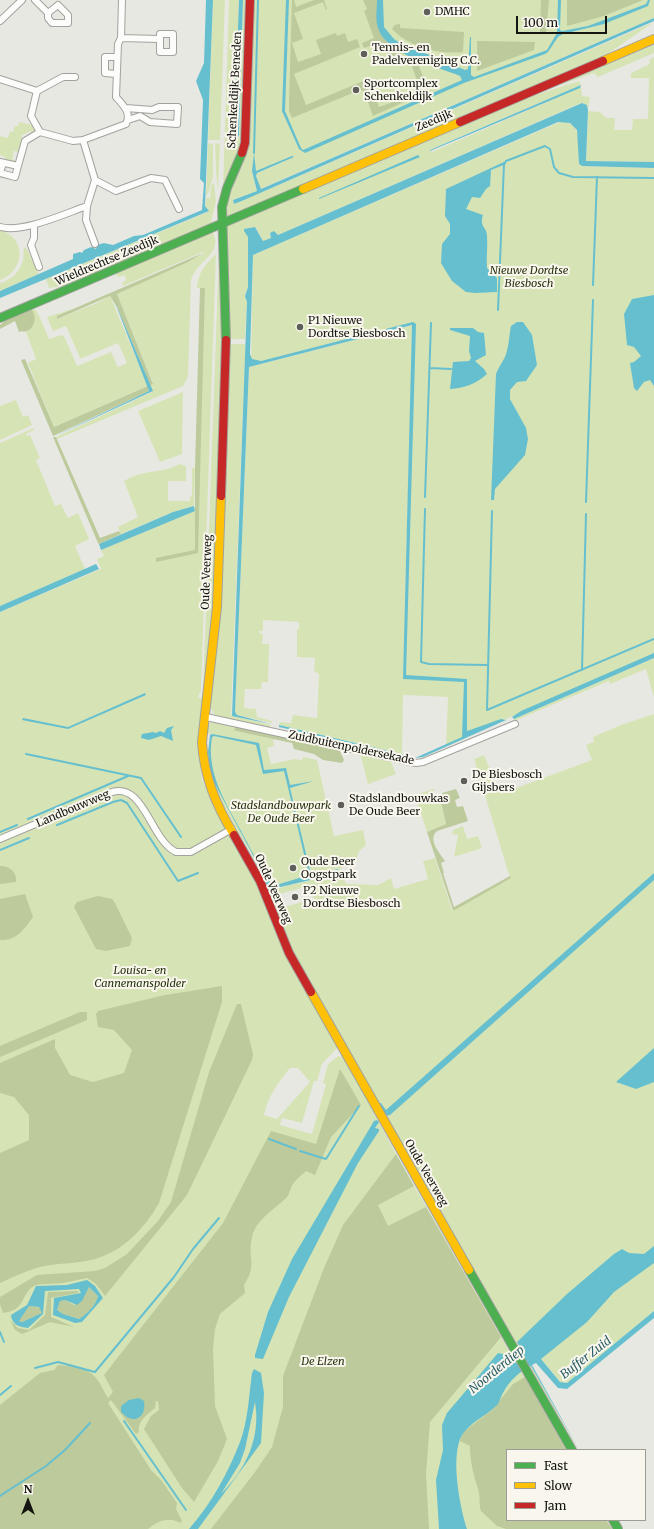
<!DOCTYPE html>
<style>
body{margin:0}
#map{position:relative;width:654px;height:1529px;overflow:hidden;background:#e8e8e3;font-family:Merriweather,serif}
canvas{display:block}
.legend{position:absolute;left:506px;top:1449px;width:140px;height:72px;box-sizing:border-box;background:#f9f7ed;border:1px solid #9d9c95;margin:0;padding:5px 7px;list-style:none;font-size:12px;color:#141410}
.legend li{display:flex;align-items:center;gap:8px;height:20px}
.legend b{width:20px;border:1px solid #9d9c95}
.north{position:absolute;left:8px;top:1481px;width:40px;height:40px;-webkit-text-stroke:3px #f9f7ed;paint-order:stroke;rotate:0deg;font-size:11px;font-weight:700;line-height:16px;text-align:center;color:#141410}
.north::after{content:'';display:block;margin:auto;width:14px;height:18px;background:#141410;clip-path:polygon(50% 0,100% 100%,50% 72%,0 100%)}
.scale{position:absolute;left:516px;top:16px;width:91px;height:18px;box-sizing:border-box;border:2px solid #141410;border-top:0;padding-left:5px;font-size:12px;line-height:14px;white-space:nowrap;color:#141410;-webkit-text-stroke:3px #f9f7ed;paint-order:stroke}
</style>
<div id="map">
<canvas width="654" height="1529"></canvas>
<ul class="legend">
<li><b style="height:5px;background:#4caf50"></b>Fast</li>
<li><b style="height:5px;background:#ffc107"></b>Slow</li>
<li><b style="height:5px;background:#c62828"></b>Jam</li>
</ul>
<div class="north">N</div>
<div class="scale">100 m</div>
</div>
<script>
const ctx = document.querySelector('canvas').getContext('2d');
ctx.lineJoin = 'round';
function fillPath(path, color) { ctx.fillStyle = color; ctx.fill(path, 'evenodd'); }
function stroke(path, color, width, dash) { ctx.strokeStyle = color; ctx.lineWidth = width; ctx.lineCap = dash ? 'butt' : 'round'; ctx.setLineDash(dash || []); ctx.stroke(path); }
function write(font, color, halo, rows, align = 'center') {
  ctx.font = font + ' Merriweather,serif'; ctx.lineWidth = 4; ctx.setLineDash([]); ctx.textBaseline = 'middle'; ctx.strokeStyle = halo; ctx.fillStyle = color; for (const [text, x, y, turn = 0] of rows) {
    ctx.save(); ctx.translate(x, y); ctx.rotate((+turn || 0) * Math.PI / 180); ctx.textAlign = isNaN(turn) ? turn : align; if (halo) ctx.strokeText(text, 0, 0); ctx.fillText(text, 0, 0); ctx.restore();
  }
}
const green = new Path2D(`
 M213,0H225L220,140H208Z
 M229,0H239L234,136L236,139L239,138V135L243,0H246L242,138L240,155L223,189Z
 M254,0H654V18L260,189L256,176L257,173L293,158L255,173L252,171L257,191L233,200V202L244,200L654,22L603,57L229,218L225,214L227,196L243,164Z
 M654,40V53L598,77L594,73L524,98Z
 M654,57V162L586,161L588,111L600,112L606,118H615L614,130H632L633,119H648L649,78H631V73L650,64L649,60Z
 M579,81L581,85L430,150L432,152L581,87L582,96L590,97L588,110L587,105L582,103L574,106L278,235L275,232L269,233L271,238L263,241L256,228L245,229L248,237V287L245,295L247,302L245,339H231L229,336L226,229L228,225L502,106Z
 M562,121C584,123 578,149 579,164L582,166L654,168V655L446,745L448,697L403,695L402,754L279,725L280,722L291,723L293,715L317,718L319,674L314,671L315,658L297,657V629H299V622L263,620V631H259V633L263,634L262,644H269L268,682H262L261,689H245L244,708L256,709L257,717L272,721V723L237,715L235,712L249,367L413,325L404,634L415,325L413,323L251,365L253,255Z
 M19,122L33,125L35,132L32,134L30,131L21,136L23,139L18,152L14,151L12,159L16,161L15,164L6,162L5,157L0,155V136L8,138L10,131L13,132L15,126H18Z
 M208,143L213,144V177L208,194L206,196Z
 M215,143L220,144L218,192L216,171Z
 M214,182L216,201L210,227L69,285L49,288L46,279L208,212L205,206L206,198H210L211,186Z
 M0,230C27,237 25,271 0,280Z
 M212,231C225,253 198,259 191,280L188,377L183,386L57,439L56,437L152,392L150,385L153,383L117,294L203,254V252L123,286L122,283L126,280L125,275L118,277L114,271Z
 M24,247L27,249L39,274L0,291V283C11,280 20,272 23,260C24,256 23,251 24,247Z
 M219,252L223,316L213,609L198,752L202,780L223,817L225,825L224,829L228,836L233,838L257,880L338,1047L322,1064L317,1081H314L302,1123L282,1118L280,1125L312,1134L326,1084L323,1083L328,1064L338,1056L344,1057L396,1154L566,1450H507V1520H606L612,1529H0V612L101,569L97,559L104,556L101,550L193,511H195L197,520L205,288H197C198,273 205,264 216,254L201,690L198,697L201,699L203,691ZM290,1068H298L310,1082L277,1119L264,1115C268,1096 278,1083 290,1068Z
 M109,293L105,296L57,316V319L97,303L110,296L148,386L54,427L28,363L36,359L26,332C37,325 34,318 30,307L37,311L49,339L62,335L64,336L77,366L111,352L118,367L127,363L118,343L82,358H80L66,326L53,331L47,317L76,308Z
 M229,344H245V359L231,715L271,725L269,728L215,716L210,707Z
 M183,392L182,454L160,462L138,411Z
 M16,400L23,417L28,415L32,425L0,440V406Z
 M34,428V430L26,434L27,436L30,435L40,458L36,460L55,506L61,504L68,518L78,513L89,539L75,546L85,569L0,606V443Z
 M180,464L186,466V481H168V501H190V497L192,496V468H195L194,506L173,512L121,534L118,527L138,517L124,481C144,469 161,474 180,464Z
 M654,658V697L646,669L610,684L609,681L514,721V719Z
 M654,714V1311L567,1383L560,1382L541,1359L531,1365L578,1450H575L452,1230L296,959L276,908L273,890L288,885H292L328,876L338,868L274,886L271,885L260,864L258,865C243,838 216,798 209,769C206,757 209,745 211,735L259,744L205,733L208,725L212,722L236,725L235,730L236,731L273,739L274,746L267,748L271,764L295,759L302,760L303,757L317,760L334,836L363,830L366,845L359,851L357,858L340,869L346,884L378,885L391,878L394,889L428,879L423,861L435,858L452,910L510,878L474,759L484,755L500,794L592,760L586,745L594,742L593,737L621,725ZM313,885L316,893L313,895L314,899L284,907L283,903L280,906L276,895Z
 M360,753L390,760L396,774L368,784Z
 M434,789L436,803L441,802L446,824L427,832L415,795Z
 M463,826L467,839L478,836L482,848L454,857L458,835L452,834L453,830Z`);
const forest = new Path2D(`
 M292,0H294L296,7L314,0H324L327,9L326,10L323,2L294,13L303,39L292,43L298,62L321,54L316,40L336,33L337,36L345,33L348,42L357,39L360,47L294,74L306,105L368,79L379,107L421,92L410,61L418,64L429,91L373,116L364,91L360,90L292,118L289,111V103Z
 M363,0H377L378,28L395,49L403,53L391,57L376,44L364,48L362,43L374,38L364,11L367,9Z
 M541,0H549L546,34L540,33Z
 M567,0H643L604,16L567,26Z
 M400,24V28L464,32L463,52C439,55 409,47 392,29L395,25Z
 M477,41L535,42L534,50L477,71Z
 M203,253L188,262L117,294L153,384L150,385L117,307L110,296L57,319V316Z
 M200,288H205L198,553L156,562V558L195,550V468Z
 M31,309C37,315 36,327 27,331C23,333 23,330 19,332L15,321L0,329V325L7,319Z
 M25,359L54,427L148,386L149,391L53,436L21,360Z
 M53,437H56L100,538L119,531L121,534L99,544L98,543Z
 M236,725L339,749L344,760L342,763L323,760L314,754L294,749L292,743L236,731L234,730Z
 M456,789L460,798L455,800L457,807L463,806L468,821L437,831C427,840 440,853 445,861L441,863L444,873H443L454,907L510,876L511,878L455,910H453L427,832L446,824L441,802L444,801L442,793Z
 M0,866C10,866 17,872 16,882L0,884Z
 M25,894L33,917C24,929 17,941 0,940V899Z
 M98,896L112,899L115,903L132,938L130,946L106,951L96,949L74,907L77,902Z
 M222,986V1002L159,1203C144,1229 122,1253 91,1260C74,1264 56,1263 40,1267C26,1271 13,1277 0,1283V1153L29,1140V1115L14,1097L0,1093V1063L55,1039V1048L70,1075L93,1082L124,1073L132,1050L114,1030L98,1027L96,1014L98,1011L165,995Z
 M237,1004H241L253,1054L252,1060L187,1195L105,1296L96,1284L87,1278C73,1281 61,1284 47,1284C42,1284 38,1284 34,1286C20,1294 27,1310 3,1313L0,1304V1297L37,1275L95,1271L105,1268L127,1254L158,1221L171,1202L209,1072Z
 M80,1012H87V1020L0,1057V1046Z
 M340,1069L361,1105L331,1137L315,1175L306,1171C302,1175 296,1179 293,1184C290,1188 290,1194 286,1198C274,1210 256,1219 252,1237C247,1259 258,1264 244,1285L245,1293L220,1314L215,1329L213,1349L215,1406L227,1439L218,1461L194,1502L182,1488L144,1429L151,1416L159,1410L158,1401H156L155,1408C148,1414 137,1421 139,1432L136,1434L111,1400L108,1403L151,1470L161,1480L177,1503L176,1509L182,1521L180,1523C169,1516 157,1521 148,1529H0V1405L40,1373L54,1370L58,1365C70,1366 88,1367 96,1378C101,1384 104,1392 108,1398L113,1392L104,1375L223,1223L271,1131L316,1144Z
 M396,1154L414,1186L378,1205L388,1226L426,1207L501,1337L430,1422L426,1474L429,1529H211L255,1472L272,1447L283,1407V1376L324,1268L343,1225Z
 M89,1287L98,1296C96,1305 87,1314 79,1319L63,1314L57,1310L60,1301L65,1300L74,1305L85,1295L86,1290Z
 M78,1291V1293L51,1298V1317L74,1327L50,1322L22,1334L15,1330L10,1320L18,1328L29,1330L45,1315L48,1292Z
 M29,1306L41,1308L42,1313L22,1322L18,1321Z
 M525,1377L566,1450H507V1520H606L612,1529H506L497,1526L481,1511C479,1505 480,1498 479,1492C474,1477 470,1462 470,1446L460,1441L463,1432L492,1410L513,1384Z`);
const water = new Path2D(`
 M206,0H213L205,206L209,211L0,298V291L73,259V254L80,252L82,253L84,250L91,247L96,249L97,245L104,243L113,245L134,236L143,235L202,210L204,183L200,179L203,100L196,81L204,63Z
 M239,0H243L239,135L237,139L234,136Z
 M286,0H289L285,111L301,148L303,150L462,80L460,76C436,66 387,55 378,28C375,19 377,9 377,0H383L384,27L394,39L404,46L430,55L465,70L468,69L470,37H471V75L474,77L547,50L557,33L558,0H561L560,30L562,31L588,26L646,4L648,0H650L648,6L604,24L563,34L558,37L548,52L545,54L464,83L305,153L299,149L282,111Z
 M654,18V21L244,200L234,204L233,200L257,191L252,171L254,153L256,171L292,156L294,157L257,173L256,176L261,189Z
 M581,85L580,88L430,151V150Z
 M582,103L587,105L588,110L586,161L654,162V168L582,166L579,164L577,130L570,123L558,122L253,255L250,354L252,359L261,361L413,322L416,324L406,675L467,679V731L501,719L506,720L423,757L415,758L462,737L464,682L403,679L412,325L249,367L235,712L237,715L271,724L232,716L246,328L247,302L245,296L248,287V237L244,231V229L255,227L263,241L271,238L270,233L274,231L278,235Z
 M418,155L420,157L319,199V198Z
 M506,161V164L491,170L490,186L486,189L480,198L472,197L466,209L483,215C479,227 487,227 487,236C488,247 486,257 487,268L497,278V292L475,293L466,292L452,281L441,263L442,244L450,234V224L445,216L446,189Z
 M654,295V386L650,380L644,382L637,391L634,388L630,363L634,362L641,356L634,347L627,345L624,314L632,299Z
 M114,300L153,391L53,437L149,391Z
 M517,322H523L532,335L537,365L526,381L517,382L510,390V399L526,428L528,439L525,455L495,489L494,500H491L496,374C498,368 502,363 505,357C509,347 509,336 511,326Z
 M450,328H473L478,332L484,333L486,355L475,361L484,369L487,374C476,384 464,388 450,389L453,362L469,361L471,358L469,351L470,336L450,330Z
 M194,506L195,511L101,550L99,544L173,512Z
 M96,564L99,569L0,612V606Z
 M654,653V658L514,719L512,717L521,711Z
 M145,693L146,695L68,729L22,720L23,718L68,727Z
 M279,725L402,754L410,757L279,727Z
 M174,726L171,730L173,741L161,736L149,740L141,738L142,734L153,732L156,733L160,731L164,733L167,728Z
 M212,734L259,743L264,770L286,768L290,785L314,781L290,788L311,874L339,869L328,876L276,888L273,890L274,897L273,898L258,866L260,864L273,886L309,875L284,771L263,774L256,745L214,736L212,737C205,777 231,810 248,844C250,849 255,855 255,859L211,777L208,752L210,735Z
 M654,873V880L390,1115L385,1116L379,1104L381,1103L386,1110Z
 M654,1048V1082L636,1089L616,1082Z
 M377,1120L379,1122L375,1128L379,1129V1131L358,1163L289,1297L263,1359L255,1358V1355L268,1312L292,1259L374,1121Z
 M654,1246V1263L614,1292L587,1322L541,1359L560,1382L567,1383L654,1311V1318L567,1389L558,1388L536,1363L532,1365L579,1450L531,1366C520,1371 509,1381 503,1393C501,1396 500,1400 498,1404C488,1415 474,1420 465,1431C448,1449 460,1508 467,1529H439L436,1480L443,1450L442,1425L447,1413L498,1353L508,1355L516,1363L525,1357L517,1342L518,1341L567,1294L614,1254L622,1249L629,1253L644,1254Z
 M87,1280L95,1286L103,1298L82,1322L75,1323L53,1315L54,1298L81,1293L79,1289L45,1291L43,1314L28,1328C19,1327 12,1325 11,1315L27,1305L36,1286L67,1285ZM89,1287L98,1296C96,1305 87,1314 79,1319L63,1314L57,1310L60,1301L65,1300L77,1305L82,1301ZM29,1306L39,1307L42,1313L22,1322L19,1321Z
 M254,1369L261,1373L264,1393L261,1443L198,1529H189C211,1504 228,1473 240,1442C248,1421 249,1395 252,1373ZM255,1402C261,1438 246,1469 221,1494L240,1463L245,1449Z
 M139,1398L144,1401C147,1419 132,1425 121,1412V1406L129,1400Z`);
const stream = new Path2D(`
 M254,153L258,0
 M506,161L545,146L550,149L554,167L559,173L573,177L654,178
 M593,285L597,177
 M498,310L504,164
 M430,368L451,369
 M425,497L431,323
 M586,502L593,300
 M425,509L421,662L429,664L487,665
 M492,511L487,710L654,639
 M582,670L586,514
 M26,754L141,778L181,837
 M28,819L128,776
 M57,825L113,802L121,800L127,803L178,881L198,873
 M0,832L17,825
 M0,850L29,838
 M269,1139L296,1149
 M300,1151L326,1159L359,1106
 M0,1332L4,1342
 M35,1368L58,1362L95,1372L174,1277L193,1249L219,1218
 M0,1395L11,1386
 M124,1421L186,1510
 M0,1496L46,1466L65,1450L90,1423`);
const street = new Path2D(`
 M35,0L48,13
 M58,5L68,15V23H52L48,18V13Z
 M0,21L22,0
 M160,34H173V52H160Z
 M121,38L122,0
 M116,74L105,73V57H116
 M0,79L37,91L63,77H75
 M37,91L31,116L40,132
 M126,108L152,110L159,107H178L177,124L150,122L140,116L128,120
 M83,140L95,180L116,191L151,178L165,180L179,209
 M0,162L18,166L25,141L40,132L73,141L83,140L126,124C132,113 123,105 116,97L118,44L121,38L159,39
 M3,163L0,173L15,177L18,166
 M34,225V238L31,245L39,267
 M0,227C23,233 64,214 87,206
 M95,244L86,220L87,206L95,180
 M206,717L416,763L423,762L515,724
 M0,839L109,793C144,779 150,840 176,852H191L232,829`);
const fast = new Path2D(`
 M0,318L303,189
 M226,340L222,207L227,188L242,153
 M469,1270L572,1450
 M613,1520L618,1529`);
const slow = new Path2D(`
 M603,61L654,39
 M303,189L460,122
 M221,496L217,607L202,742C204,777 216,805 234,835
 M311,992L469,1270`);
const jam = new Path2D(`
 M460,122L603,61
 M242,153L245,143L250,0
 M221,496L226,340
 M234,835L260,881L289,953L311,992`);
const markers = [
 [427,12,4,"#5e5e5a"],
 [364,54,4,"#5e5e5a"],
 [356,90,4,"#5e5e5a"],
 [300,327,4,"#5e5e5a"],
 [464,781,4,"#5e5e5a"],
 [341,805,4,"#5e5e5a"],
 [293,868,4,"#5e5e5a"],
 [295,897,4,"#5e5e5a"]
];
const poiNames = [
 ["DMHC",435,12],
 ["Tennis- en",372,48],
 ["Padelvereniging C.C.",372,61],
 ["Sportcomplex",364,84],
 ["Schenkeldijk",364,97],
 ["P1 Nieuwe",308,321],
 ["Dordtse Biesbosch",308,334],
 ["De Biesbosch",472,775],
 ["Gijsbers",472,788],
 ["Stadslandbouwkas",349,799],
 ["De Oude Beer",349,812],
 ["Oude Beer",301,862],
 ["Oogstpark",301,875],
 ["P2 Nieuwe",303,891],
 ["Dordtse Biesbosch",303,904]
];
const streetNames = [
 ["Schenkeldijk Beneden",235,90,-87],
 ["Zeedijk",434,121,-23],
 ["Wieldrechtse Zeedijk",107,261,-23],
 ["Oude Veerweg",207,572,-88],
 ["Zuidbuitenpoldersekade",351,748,12],
 ["Landbouwweg",73,809,-23],
 ["Oude Veerweg",273,889,66],
 ["Oude Veerweg",426,1173,60]
];
const parkNames = [
 ["Nieuwe Dordtse",529,271],
 ["Biesbosch",529,284],
 ["Stadslandbouwpark",281,806],
 ["De Oude Beer",281,819],
 ["Louisa- en",140,971],
 ["Cannemanspolder",140,984],
 ["De Elzen",323,1362]
];
const waterNames = [
 ["Buffer Zuid",586,1358,-38],
 ["Noorderdiep",497,1370,-39]
];
fillPath(green, '#d6e4b5');
fillPath(forest, '#bdca9b');
fillPath(water, '#66bfcf');
stroke(stream, '#66bfcf', 2);
stroke(street, '#a2a29e', 8);
stroke(fast, '#a2a29e', 10);
stroke(slow, '#a2a29e', 10);
stroke(jam, '#a2a29e', 10);
stroke(street, '#fcfcfb', 6);
stroke(fast, '#4caf50', 8);
stroke(slow, '#ffc107', 8);
stroke(jam, '#c62828', 8);
for (const [x, y, r, color] of markers) { const dot = new Path2D(); dot.arc(x, y, r, 0, 2 * Math.PI); ctx.fillStyle = color; ctx.fill(dot); stroke(dot, '#f9f7ed', 1.5); }
write('11px', '#141410', '#f9f7ed', poiNames, 'left');
write('11px', '#141410', '#f9f7ed', streetNames);
write('italic 11px', '#293310', '#f9f7ed', parkNames);
write('italic 12px', '#2b5e68', '#f9f7ed', waterNames);
</script>
